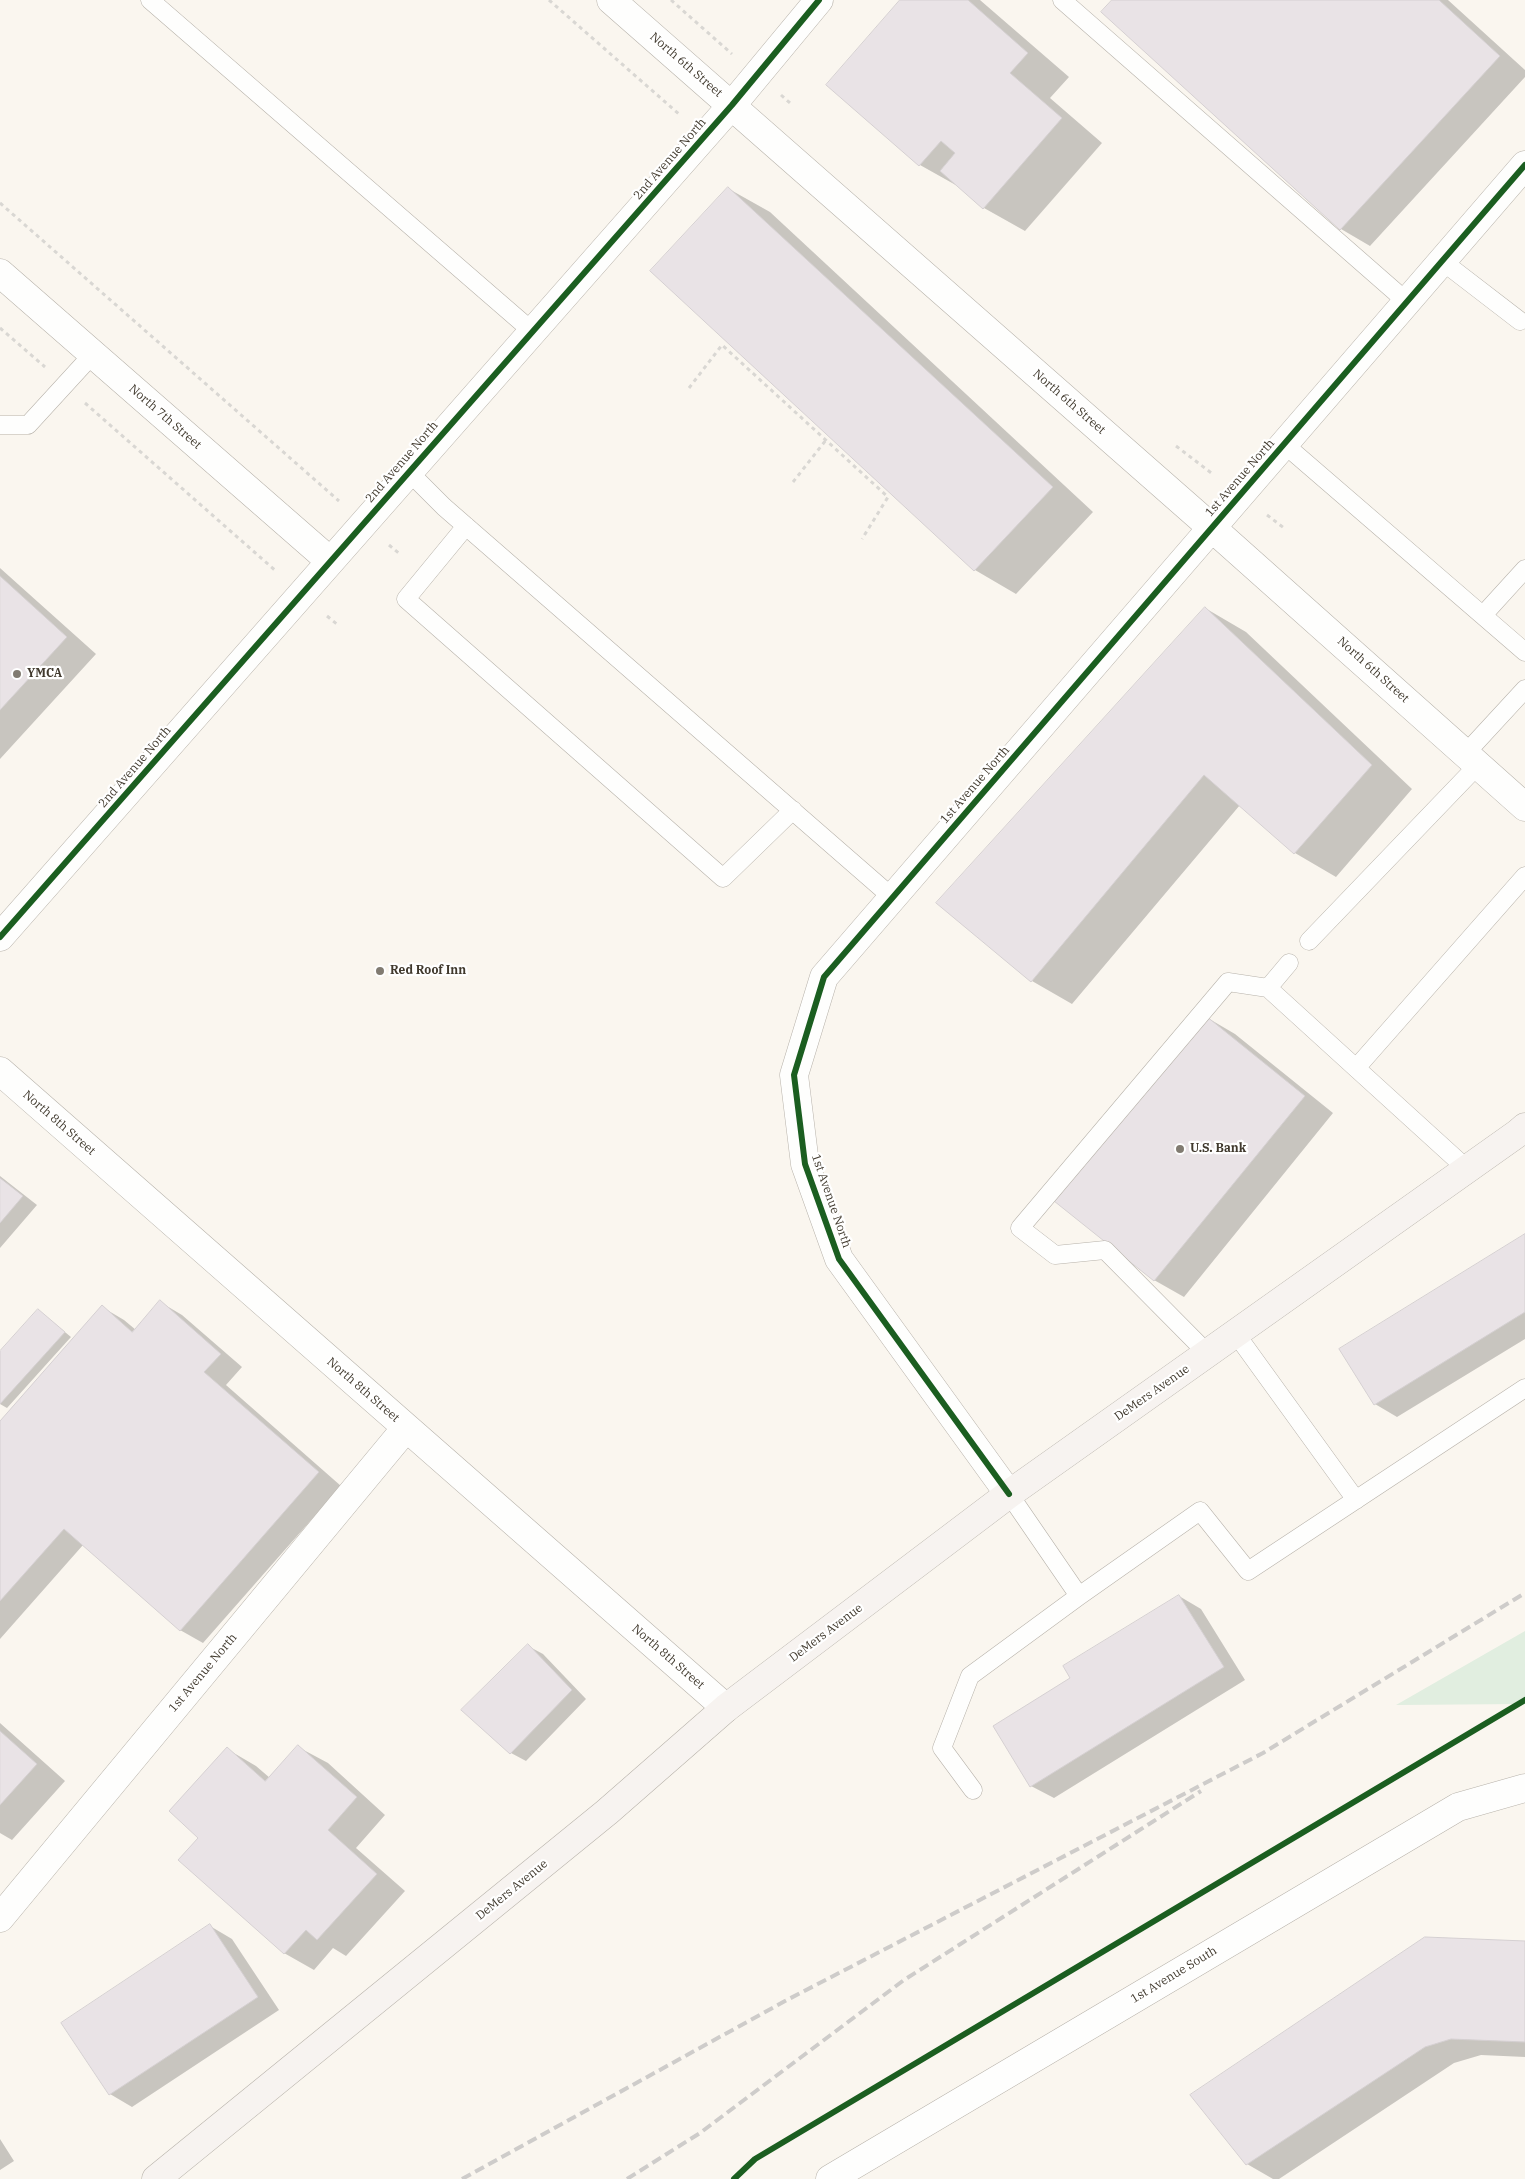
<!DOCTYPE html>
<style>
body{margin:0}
canvas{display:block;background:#faf6ef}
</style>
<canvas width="1525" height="2179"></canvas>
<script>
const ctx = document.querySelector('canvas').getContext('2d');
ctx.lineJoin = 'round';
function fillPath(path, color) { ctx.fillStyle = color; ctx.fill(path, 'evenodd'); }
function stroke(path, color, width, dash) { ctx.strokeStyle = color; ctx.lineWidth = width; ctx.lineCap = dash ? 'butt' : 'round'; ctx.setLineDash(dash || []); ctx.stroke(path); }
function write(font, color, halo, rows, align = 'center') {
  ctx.font = font + ' "IBM Plex Serif",serif'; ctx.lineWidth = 4.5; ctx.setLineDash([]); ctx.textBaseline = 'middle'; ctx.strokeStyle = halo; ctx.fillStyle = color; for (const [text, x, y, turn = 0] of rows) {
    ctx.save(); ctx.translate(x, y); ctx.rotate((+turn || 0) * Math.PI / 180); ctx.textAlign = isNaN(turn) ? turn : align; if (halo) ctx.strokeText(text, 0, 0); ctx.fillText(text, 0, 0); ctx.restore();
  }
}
const green = new Path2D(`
 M1525,1631V1704L1396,1705Z`);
const shadow = new Path2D(`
 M902,0H980L1069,77L1050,98L1102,143L1025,231L984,208L961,188L920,165Z
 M1113,0H1448L1525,70V77L1370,246L1341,229Z
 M729,189L770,212L1093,512L1016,594L975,570L652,271Z
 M0,568L96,654L0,759Z
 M1205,608L1246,632L1412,789L1336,877L1295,853L1240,805L1072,1004L1032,981Z
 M1206,1017L1235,1034L1333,1113L1184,1297L1154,1280L1056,1201Z
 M0,1176L37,1205L0,1248Z
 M1525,1236V1339L1397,1417L1375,1404Z
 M160,1302L182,1315L242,1367L226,1385L341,1486L203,1643L180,1630L83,1545L0,1639V1423L102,1307L124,1320L136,1330Z
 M38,1310L71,1337L7,1408L0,1404V1353Z
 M1179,1596L1201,1609L1245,1680L1054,1798L1031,1786L1072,1678Z
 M528,1646L543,1654L586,1699L526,1761L511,1753Z
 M0,1723L65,1781L12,1840L0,1833Z
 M298,1747L328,1763L385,1815L356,1848L405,1891L346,1956L333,1948L314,1970L284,1953L200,1838L227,1749L256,1766L270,1778Z
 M210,1926L232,1939L279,2010L132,2107L110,2094Z
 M1525,1942V2057L1481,2055L1454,2063L1279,2179H1273L1247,2164Z
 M0,2139L14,2161L0,2170Z`);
const building = new Path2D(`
 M900,0H968L1028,53L1010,73L1062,118L983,209L940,171L955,153L941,141L919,166L826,85Z
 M1112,0H1439L1500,56L1340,230L1101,12Z
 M728,187L1053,487L974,571L650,271Z
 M0,576L67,637L0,710Z
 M1205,607L1372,765L1294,854L1204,775L1031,982L936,903Z
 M1206,1016L1305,1096L1154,1281L1054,1201Z
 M0,1178L23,1196L0,1223Z
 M1525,1234V1312L1374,1405L1339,1349Z
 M160,1300L221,1354L204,1372L319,1472L180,1631L64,1529L0,1601V1421L102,1305L132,1332Z
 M38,1309L65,1332L0,1404V1351Z
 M1179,1595L1224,1667L1030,1787L993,1726L1070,1678L1063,1666Z
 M528,1644L572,1690L510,1754L461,1710Z
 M0,1731L37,1764L0,1805Z
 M298,1745L357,1797L328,1830L377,1874L317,1940L306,1930L284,1954L178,1860L198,1838L169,1811L227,1747L265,1781Z
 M210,1924L258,1997L109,2095L61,2023Z
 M1425,1937L1525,1941V2042L1451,2039L1425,2047L1246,2165L1190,2095Z`);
const path = new Path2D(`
 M549,0L680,115
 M671,0L732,54
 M781,95L790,103
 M0,203L339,501
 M0,328L45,367
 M689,388L722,345L888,497L862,539
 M85,403L277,572
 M1176,446L1214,475
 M793,482L826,440
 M1267,515L1284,528
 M389,545L401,555
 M327,616L338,625`);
const lane = new Path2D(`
 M150,0L533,332
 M1062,0L1407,302
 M1442,261L1520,321
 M0,425H28L93,354
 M1284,444L1525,652
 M409,472L444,507L893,898
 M466,526L406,599L723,878L793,810
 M1484,614L1525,569
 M1466,753L1525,689
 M1309,941L1478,765
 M1268,988L1289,963
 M1357,1067L1525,876
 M1236,1334L1356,1500
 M1208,1354L1105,1250L1055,1255L1020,1228L1228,982L1268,988L1467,1169
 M1009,1494L1079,1596
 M973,1790L942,1748L970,1676L1079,1596L1200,1511L1248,1571L1525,1388`);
const street = new Path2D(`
 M611,0L1212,528L1525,807
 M0,273L330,561
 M0,937L732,105L819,0
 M0,1071L726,1708
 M1009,1494L839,1259L805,1164L794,1075L824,977L1525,165
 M0,1918L406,1428
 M830,2179L1458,1807L1525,1788`);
const secondary = new Path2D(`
 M156,2179L607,1812L726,1708L1009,1494L1518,1133L1525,1127`);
const rail = new Path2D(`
 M462,2179L785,2001L1263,1753L1525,1593
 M627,2179L700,2133L904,1980L1201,1791`);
const cycleway = new Path2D(`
 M0,937L732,105L819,0
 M1009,1494L839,1259L805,1164L794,1075L824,977L1525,165
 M734,2179L755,2159L1525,1700`);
const markers = [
 [17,674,5,"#817b71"],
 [380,971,5,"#817b71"],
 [1180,1149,5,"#817b71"]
];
const streetNames = [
 ["North 6th Street",686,65,41],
 ["2nd Avenue North",670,159,-49],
 ["North 6th Street",1069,402,41],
 ["North 7th Street",165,417,41],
 ["2nd Avenue North",402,462,-49],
 ["1st Avenue North",1240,478,-49],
 ["North 6th Street",1373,670,42],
 ["2nd Avenue North",135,767,-49],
 ["1st Avenue North",975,785,-49],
 ["North 8th Street",59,1123,41],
 ["1st Avenue North",831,1201,71],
 ["North 8th Street",363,1390,41],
 ["DeMers Avenue",1152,1393,-35],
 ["DeMers Avenue",826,1633,-37],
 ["North 8th Street",668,1657,41],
 ["1st Avenue North",203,1673,-50],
 ["DeMers Avenue",512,1890,-39],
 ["1st Avenue South",1174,1975,-31]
];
const poiNames = [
 ["YMCA",27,674],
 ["Red Roof Inn",390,971],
 ["U.S. Bank",1190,1149]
];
fillPath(green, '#e1eee0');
fillPath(shadow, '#0003');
fillPath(building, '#e9e3e6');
stroke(building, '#d5d0d2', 1);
stroke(lane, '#b7b2aa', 19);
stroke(street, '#b7b2aa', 29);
stroke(secondary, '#b7b2aa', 29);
stroke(path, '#d9d7d3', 3, [4, 4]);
stroke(lane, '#fefefd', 18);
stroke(street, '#fefefd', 28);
stroke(secondary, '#f7f3f0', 28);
stroke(rail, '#ceccca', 4, [10, 5]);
stroke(cycleway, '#1b5e20', 6);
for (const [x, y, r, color] of markers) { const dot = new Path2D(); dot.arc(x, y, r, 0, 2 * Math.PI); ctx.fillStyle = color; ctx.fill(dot); stroke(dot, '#fff', 2); }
write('12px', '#40392d', '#fff', streetNames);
write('bold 12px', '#40392d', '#fff', poiNames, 'left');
</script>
